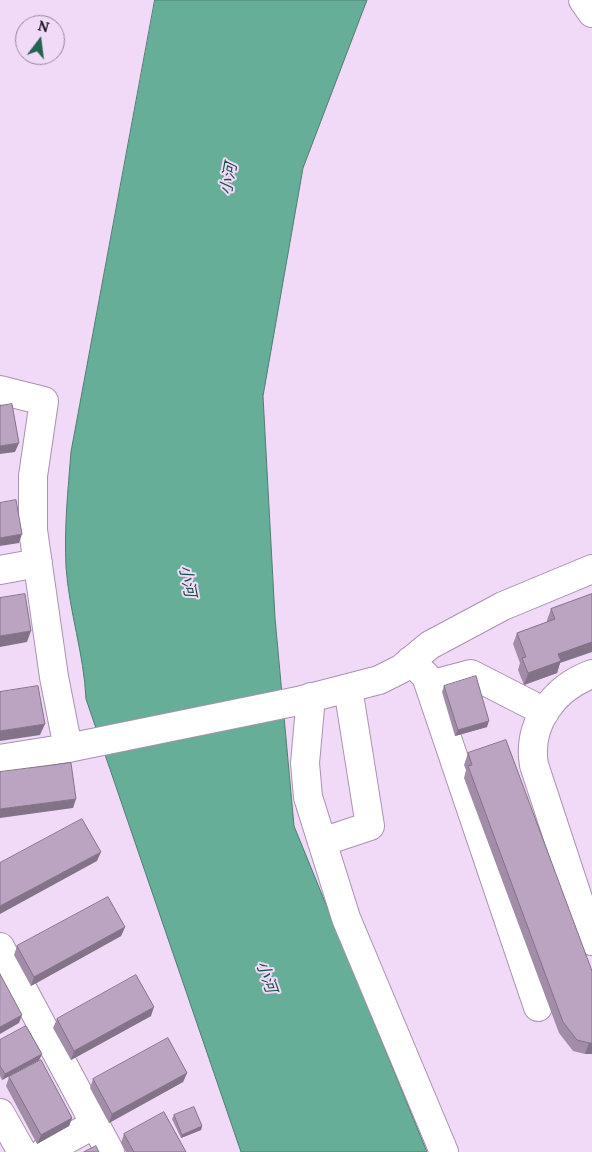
<!DOCTYPE html>
<meta charset="utf-8">
<style>
body{margin:0}
#map{position:relative;width:592px;height:1152px;overflow:hidden;background:#f1d9f8;font-family:Lora,serif}
canvas{display:block}
.north{position:absolute;left:15px;top:15px;width:50px;height:50px;box-sizing:border-box;background:#f1d9f8;border:1px solid #99879e;border-radius:50%;rotate:15deg;font-size:14px;font-weight:700;line-height:20px;text-align:center;color:#150d17}
.north::after{content:'';display:block;margin:auto;width:18px;height:22px;background:#226351;clip-path:polygon(50% 0,100% 100%,50% 72%,0 100%)}
</style>
<div id="map">
<canvas width="592" height="1152"></canvas>
<div class="north">N</div>
</div>
<script>
const ctx = document.querySelector('canvas').getContext('2d');
ctx.lineJoin = 'round';
function fillPath(path, color) { ctx.fillStyle = color; ctx.fill(path, 'evenodd'); }
function stroke(path, color, width, dash) { ctx.strokeStyle = color; ctx.lineWidth = width; ctx.lineCap = dash ? 'butt' : 'round'; ctx.setLineDash(dash || []); ctx.stroke(path); }
function write(font, color, halo, rows, align = 'center') {
  ctx.font = font + ' Lora,"Noto Sans SC",serif'; ctx.lineWidth = 4; ctx.setLineDash([]); ctx.textBaseline = 'middle'; ctx.strokeStyle = halo; ctx.fillStyle = color; for (const [text, x, y, turn = 0] of rows) {
    ctx.save(); ctx.translate(x, y); ctx.rotate((+turn || 0) * Math.PI / 180); ctx.textAlign = isNaN(turn) ? turn : align; if (halo) ctx.strokeText(text, 0, 0); ctx.fillText(text, 0, 0); ctx.restore();
  }
}
const water = new Path2D(`
 M155,0H367L303,168L263,396L275,618L294,826L427,1152H241L86,699C84,654 69,611 66,567C64,528 68,490 71,452Z`);
const minor = new Path2D(`
 M0,390L44,401L33,476V530L54,677L68,748
 M0,570L38,563
 M410,661L426,676L538,1007
 M592,674C554,688 527,724 534,765L592,941
 M429,685L471,674L545,712
 M311,697L305,763L308,797L346,918L444,1152
 M0,759L68,748L298,701L379,680L401,669L430,645L503,606L592,569
 M322,842L370,826L348,688
 M0,947L110,1152
 M0,1113L22,1152
 M44,1152L95,1124`);
const major = new Path2D(`
 M583,0L592,13`);
const wall = new Path2D(`
 M592,594L560,663L557,673L524,685L518,670L520,663L513,644L517,633L547,622V620L551,609Z
 M444,686L487,727L455,736L442,692Z
 M468,753L592,971V1054H585L573,1051L559,1033L464,778L466,770L464,765Z
 M125,927L121,936L31,986L14,955L17,946Z
 M151,1016L71,1060L53,1028L57,1019Z
 M0,1040L42,1054L39,1060L2,1080L0,1076Z
 M187,1073L183,1082L109,1123L90,1088L93,1079Z
 M9,1077L72,1118L69,1126L37,1144L6,1086Z
 M174,1115L202,1126L201,1130L181,1138L172,1119Z
 M124,1134L186,1152H126L121,1143Z`);
const shadedWall = new Path2D(`
 M19,443L15,452L0,454V446Z
 M22,534L19,543L0,546V538Z
 M31,631L27,642L0,647V636Z
 M592,641V652L560,663L557,673L524,685L528,673L558,654Z
 M489,721L487,727L455,736L458,730Z
 M45,724L40,735L0,741V731Z
 M76,799L73,808L0,818V809Z
 M101,852L97,861L0,914V906Z
 M125,927L121,936L31,986L34,977Z
 M154,1007L151,1016L71,1060L74,1051Z
 M22,1015L19,1023L0,1034V1027Z
 M589,1043H592V1054H585Z
 M42,1054L39,1060L2,1080L5,1074Z
 M187,1073L183,1082L109,1123L112,1114Z
 M72,1118L69,1126L37,1144L41,1135Z
 M202,1126L201,1130L181,1138L182,1135Z`);
const building = new Path2D(`
 M12,404L19,443L0,446V406Z
 M16,500L22,534L0,538V503Z
 M25,594L31,631L0,636V598Z
 M592,594V642L558,654L561,661L528,673L522,658L526,657L517,633L555,619L551,609Z
 M476,676L489,721L458,730L444,686Z
 M38,686L45,724L0,731V692Z
 M506,740L592,971V1043H589L577,1040L563,1022L468,766L472,765L468,753Z
 M71,763L76,799L0,809V772Z
 M82,819L101,852L0,906V863Z
 M108,897L125,927L34,977L17,946Z
 M0,974L22,1015L0,1027Z
 M136,975L154,1007L74,1051L57,1019Z
 M26,1026L42,1054L5,1074L0,1066V1040Z
 M168,1038L187,1073L112,1114L93,1079Z
 M41,1060L72,1118L41,1135L9,1077Z
 M194,1107L202,1126L182,1135L174,1115Z
 M164,1112L186,1152H134L124,1134Z
 M96,1146L99,1152H84Z`);
const waterNames = [
 ["小河",229,179,-79],
 ["小河",187,581,79],
 ["小河",266,977,71]
];
fillPath(water, '#66ae98');
stroke(water, '#4e7e71', 1);
stroke(minor, '#a892af', 30);
stroke(major, '#a892af', 30);
stroke(minor, '#fff', 28);
stroke(major, '#fff', 28);
fillPath(wall, '#a18da7');
fillPath(shadedWall, '#837388');
fillPath(building, '#bba4c2');
stroke(building, '#837388', 1);
write('italic 16px', '#145041', '#f1d9f8', waterNames);
</script>
